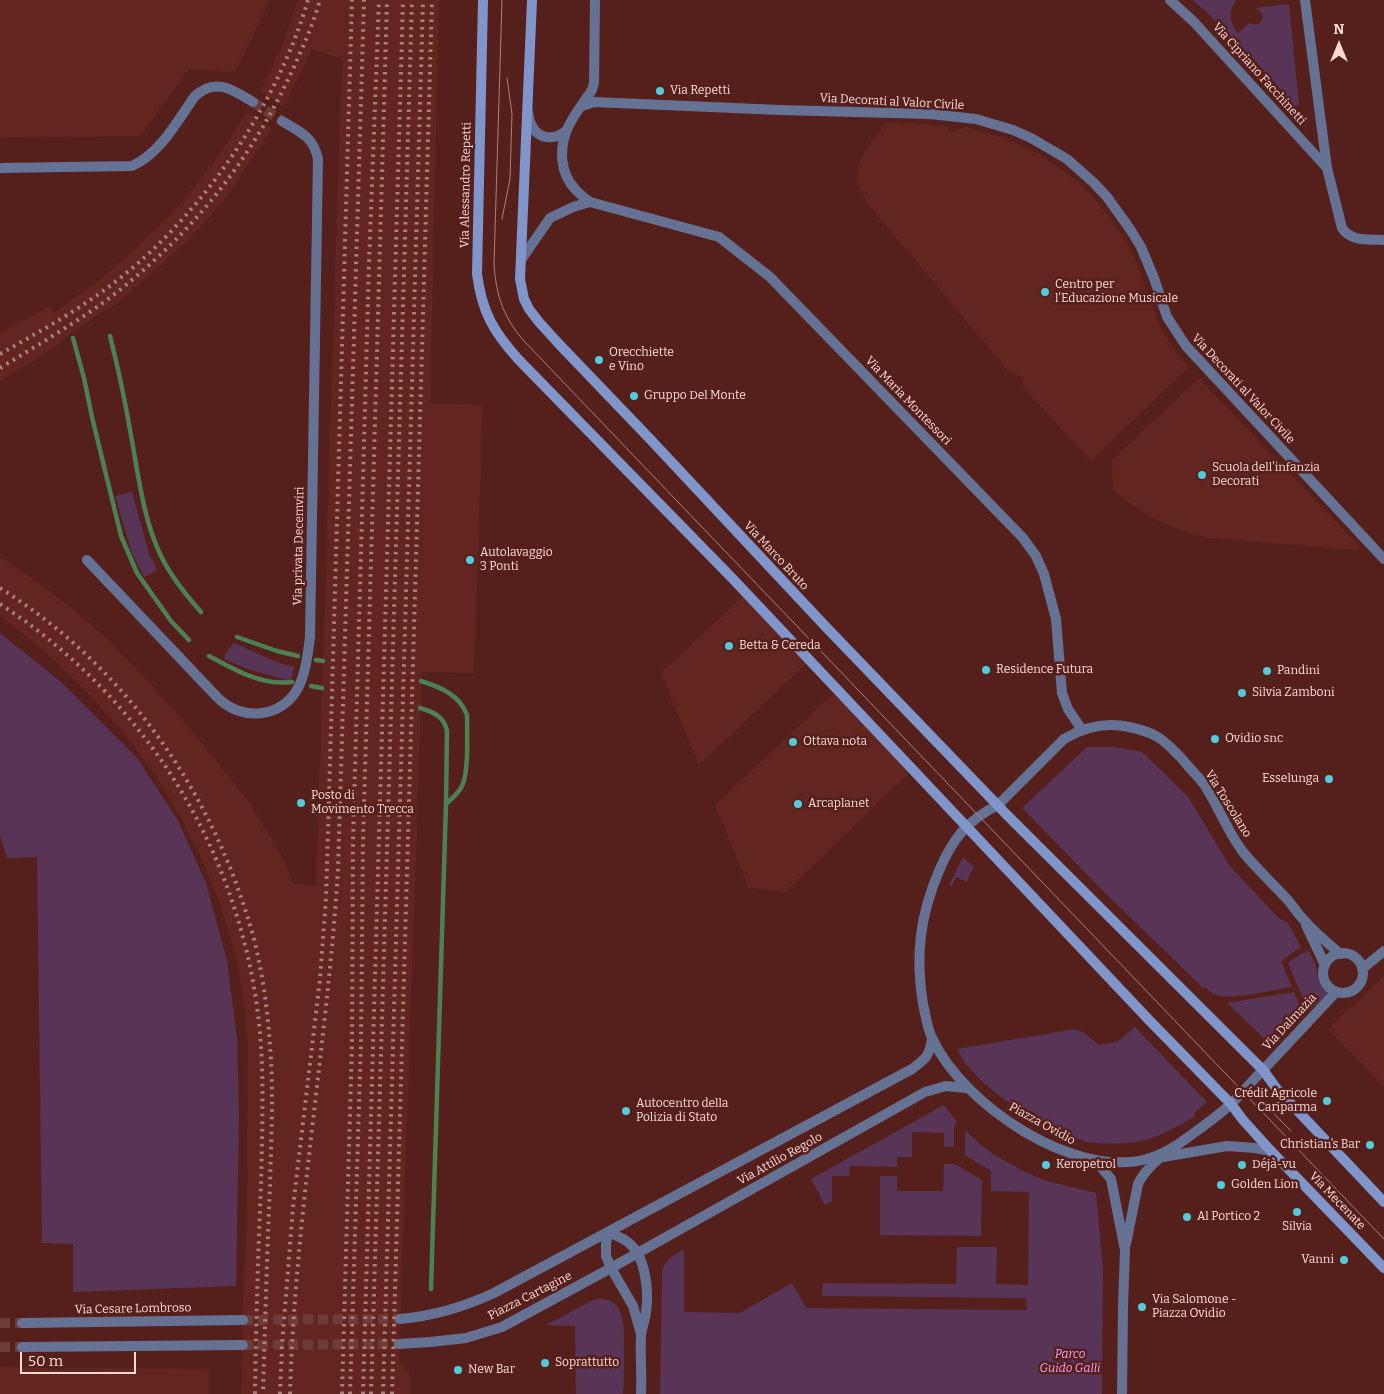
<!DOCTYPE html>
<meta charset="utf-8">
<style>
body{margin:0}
#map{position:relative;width:1384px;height:1394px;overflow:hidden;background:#55201c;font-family:Bitter,serif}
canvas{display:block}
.north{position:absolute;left:1314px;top:20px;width:50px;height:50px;-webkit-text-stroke:4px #55201c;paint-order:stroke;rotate:0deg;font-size:14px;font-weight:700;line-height:20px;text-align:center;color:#fcd9d4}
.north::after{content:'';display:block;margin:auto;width:18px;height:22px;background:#fcd9d4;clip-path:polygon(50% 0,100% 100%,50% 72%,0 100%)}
.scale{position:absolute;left:20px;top:1352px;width:116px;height:22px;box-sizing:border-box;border:2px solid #fcd9d4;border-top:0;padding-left:6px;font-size:15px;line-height:18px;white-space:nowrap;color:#fcd9d4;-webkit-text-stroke:4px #55201c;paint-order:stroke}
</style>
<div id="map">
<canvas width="1384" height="1394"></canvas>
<div class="north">N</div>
<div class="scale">50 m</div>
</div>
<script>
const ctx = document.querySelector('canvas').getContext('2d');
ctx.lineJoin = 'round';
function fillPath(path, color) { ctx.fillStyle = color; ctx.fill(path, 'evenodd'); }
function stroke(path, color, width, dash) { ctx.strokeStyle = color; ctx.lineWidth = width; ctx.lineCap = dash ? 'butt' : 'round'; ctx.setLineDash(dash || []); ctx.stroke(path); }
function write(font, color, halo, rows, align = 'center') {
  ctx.font = font + ' Bitter,serif'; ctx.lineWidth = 5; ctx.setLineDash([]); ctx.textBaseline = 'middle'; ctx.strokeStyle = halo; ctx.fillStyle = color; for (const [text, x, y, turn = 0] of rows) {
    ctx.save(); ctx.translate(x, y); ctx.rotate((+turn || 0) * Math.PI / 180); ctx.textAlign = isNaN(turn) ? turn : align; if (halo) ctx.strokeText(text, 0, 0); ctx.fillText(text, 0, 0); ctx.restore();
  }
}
const built = new Path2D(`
 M0,0H269L254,34L235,72L189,69L140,136L0,138Z
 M298,0H439L430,403L483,405L474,673L422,672L399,1355V1361L410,1375V1394H242L243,1303L247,1212L248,1045L244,1001L236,957L221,906L201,858L179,813L155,775L123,732L91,696L58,664L30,639L0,615V557L26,574L72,608L107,639L147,680L181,718L247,799L273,841L285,862L293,884L316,885L342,59L312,49L284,107L260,92L283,44Z
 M247,112L272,128L235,185L214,212L189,239L160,266L123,298L66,337L51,350L0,381V333L49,307L54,313L97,282L129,255L180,205L214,162Z
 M886,122L947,126L950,133L965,127L1001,137L1039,154L1076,180L1091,195L1104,210L1129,246L1137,265L1151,303L1161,329L1177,354L1189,367L1091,461L1022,386L1024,377L1010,373L868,204L858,184L857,175L859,164L863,154Z
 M1199,378L1359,546L1358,550L1208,538L1187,533L1151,517L1131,504L1113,490L1112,460Z
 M744,595L808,662L699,765L661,673Z
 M836,691L912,770L786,892L749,888L715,805Z
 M1384,976V1087L1328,1029Z
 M0,1367L210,1369L209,1394H0Z`);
const green = new Path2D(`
 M1193,0H1236C1228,11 1229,22 1238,33L1249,23C1262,29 1269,14 1255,8L1289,4L1299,105L1295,107C1263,67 1231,34 1193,0Z
 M132,492L149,553L157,570L144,577L132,553L115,496Z
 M0,633L60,681L137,758L177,819L206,883L227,961L237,1038L239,1114L236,1286L73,1292V1244L42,1243L37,857L7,858L0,835Z
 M234,643L279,663L294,667L291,681L250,670L224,659L226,653Z
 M1087,747H1115L1142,752L1164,773L1189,798L1229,865L1271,910L1280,919L1288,923L1301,947L1281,961L1292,987C1274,990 1232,1000 1216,995C1212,994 1209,991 1206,988H1203L1102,890L1022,808Z
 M963,857L974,867L970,874L967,882L956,877L952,886L949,885Z
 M1308,950L1315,963L1319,982L1328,994L1310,1010H1308L1288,963L1304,952L1305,953Z
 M1294,992L1304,1016L1272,1046L1227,1003Z
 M1135,1027L1207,1102L1194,1113L1195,1116C1174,1129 1151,1142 1125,1143C1112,1144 1097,1144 1084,1141C1075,1138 1067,1134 1059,1130C1024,1114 974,1085 957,1049L1075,1029L1083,1032L1099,1045L1117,1042Z
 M944,1105L957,1122L954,1126V1147H944V1133L912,1132V1157H897V1167L850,1166L849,1176H832V1201L825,1205L811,1179Z
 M965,1130L981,1145L998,1157L1027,1173L1047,1181L1096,1193L1103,1270L1102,1394H660L662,1272C664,1260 674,1255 684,1249V1312L740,1313L792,1283L806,1308L1027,1310L1026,1298L822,1296L823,1283L956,1284L957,1247H997L996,1284L1028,1285L1029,1192L991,1191V1171L965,1155Z
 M944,1164H955L982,1180L981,1236L880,1235V1176H897V1191H943Z
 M596,1299C628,1296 624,1333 624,1354C624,1367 624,1381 623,1394H576L575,1326L546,1325L591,1301Z`);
const stream = new Path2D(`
 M110,336C119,371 126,406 132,441C139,480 144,521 161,556C171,577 186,595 201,612
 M73,338L84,378L92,417L121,536L137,573L171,621L189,640
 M237,637L277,651L298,656
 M209,656C236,670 261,686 292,682
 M316,660L323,661
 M421,681C440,687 460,695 467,715C467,733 469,772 462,786C459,793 451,799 446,804L431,1289
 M311,686L322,688
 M420,708C433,712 444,716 447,731L446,804`);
const minorTunnel = new Path2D(`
 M253,102L282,121`);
const tertiaryTunnel = new Path2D(`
 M243,1320L400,1319
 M0,1323H22
 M243,1345L399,1344
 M0,1347H22`);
const minor = new Path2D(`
 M595,0L594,83L592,90C585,101 571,118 567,130C559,149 560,173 575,189C579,194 585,198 590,202L719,237L770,277L1023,538L1036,556L1044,574L1056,619L1062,693L1068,709L1082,730
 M1170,0L1194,22L1327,168
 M1305,0L1327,168L1342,228C1351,242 1369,239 1384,240
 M582,106L594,102L780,110L930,114L976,119L1013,130L1031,138L1067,159L1094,183L1107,197L1130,229L1141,247L1154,278L1167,317L1186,346L1384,559
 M528,112C529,116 529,121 531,124C538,140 555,141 567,130
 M0,168L132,166C161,153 177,121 195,96C216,77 233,90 253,102
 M521,260L550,218L573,207L590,202
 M87,560L217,697C241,722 283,719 299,686C306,671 308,653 310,637L318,159C313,136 301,133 282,121
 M998,805L1064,739C1084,727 1106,722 1129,727C1158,733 1164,740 1183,760C1189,768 1197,775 1203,783C1218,805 1227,831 1243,852C1256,868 1271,882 1285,897C1292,904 1297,913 1304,920C1315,933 1328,943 1340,954
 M1306,925L1325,965
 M1323 973a20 20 0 1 1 40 0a20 20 0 1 1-40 0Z
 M1362,969L1384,951
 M1263,1070L1336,992
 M1096,1161L1111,1179L1125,1250L1123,1306L1122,1394
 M1126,1244L1138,1184C1144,1171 1156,1161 1167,1152
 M641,1394C642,1375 640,1355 641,1335C642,1328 645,1320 646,1312C649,1292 646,1257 629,1243C623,1238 615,1235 608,1232L606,1244V1256L611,1268L633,1306L641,1334`);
const tertiary = new Path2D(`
 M998,805C967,820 952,840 939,871C920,915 915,956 923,1004C926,1016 927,1029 933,1040C964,1105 1073,1179 1147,1159C1162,1155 1175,1147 1187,1138C1202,1127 1218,1116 1232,1103C1242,1093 1252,1081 1263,1070
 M1163,1157L1227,1146L1255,1148L1271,1151
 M400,1319C433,1316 464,1307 494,1293L912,1069C926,1058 929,1057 932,1039
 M22,1323L243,1320
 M399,1344L430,1342L466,1338L502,1327L611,1268L925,1092L946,1086L966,1088
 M22,1347L243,1345`);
const secondary = new Path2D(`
 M483,0L477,274C482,312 493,331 518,359L732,578L1148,1019L1231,1104L1243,1120L1271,1151L1384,1268
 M532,0L520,279L524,299L529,309L539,322L558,343L650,439L826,627L1007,815L1263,1070L1276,1088L1384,1202`);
const tram = new Path2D(`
 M502,0L494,264C496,296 504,319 525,342L633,455L1384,1239
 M502,219L510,179L512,114L507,78
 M1249,1088L1291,1131`);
const rail = new Path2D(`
 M0,354C41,331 82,308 119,279C204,212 278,103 308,0
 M0,368C41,343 83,319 121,289C199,226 256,153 297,60C306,40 314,21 320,0
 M0,588C110,657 191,762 236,883C244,906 252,928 257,952C264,983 268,1015 270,1046C274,1092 271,1140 270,1186C267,1255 265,1325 263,1394
 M0,604C10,611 20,617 29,624C69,654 106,689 137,728C203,809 245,910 258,1014C265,1070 262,1129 261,1186C258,1255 256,1325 255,1394
 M280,1394L282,1346L293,1207L320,979L326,898L328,832L352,0
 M290,1394C295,1218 327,1045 338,870L364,0
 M342,1394L352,1043L353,842L369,263L379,0
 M350,1394L361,1043L363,842L387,0
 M363,1394L403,0
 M371,1394L412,0
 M383,1394L423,0
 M392,1394L432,0`);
const markers = [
 [660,91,5,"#53cbdb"],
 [1045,292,5,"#53cbdb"],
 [599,360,5,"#53cbdb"],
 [634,396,5,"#53cbdb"],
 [1202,475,5,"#53cbdb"],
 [470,560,5,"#53cbdb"],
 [729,646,5,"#53cbdb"],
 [986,670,5,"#53cbdb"],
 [1267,671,5,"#53cbdb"],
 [1242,693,5,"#53cbdb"],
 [1215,739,5,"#53cbdb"],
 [793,742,5,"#53cbdb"],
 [1329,779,5,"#53cbdb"],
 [301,803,5,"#53cbdb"],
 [798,804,5,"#53cbdb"],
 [1327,1101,5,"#53cbdb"],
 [626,1111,5,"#53cbdb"],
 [1370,1145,5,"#53cbdb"],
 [1046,1165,5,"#53cbdb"],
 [1242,1165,5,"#53cbdb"],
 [1221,1185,5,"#53cbdb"],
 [1297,1212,5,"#53cbdb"],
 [1187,1217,5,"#53cbdb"],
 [1344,1260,5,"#53cbdb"],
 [1142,1307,5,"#53cbdb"],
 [545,1363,5,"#53cbdb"],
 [458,1370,5,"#53cbdb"]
];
const streetNames = [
 ["Via Cipriano Facchinetti",1259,74,48],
 ["Via Decorati al Valor Civile",892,102,3],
 ["Via Alessandro Repetti",466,185,-89],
 ["Via Decorati al Valor Civile",1243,389,47],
 ["Via Maria Montessori",908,401,46],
 ["Via privata Decemviri",299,546,-89],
 ["Via Marco Bruto",776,556,47],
 ["Via Toscolano",1228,804,58],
 ["Via Dalmazia",1290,1022,-47],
 ["Piazza Ovidio",1042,1124,29],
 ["Via Attilio Regolo",780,1159,-29],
 ["Via Mecenate",1337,1201,46],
 ["Piazza Cartagine",530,1296,-27],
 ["Via Cesare Lombroso",133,1309,-1]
];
const poiNames = [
 ["Via Repetti",670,91],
 ["Centro per",1055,285],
 ["l'Educazione Musicale",1055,299],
 ["Orecchiette",609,353],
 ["e Vino",609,367],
 ["Gruppo Del Monte",644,396],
 ["Scuola dell'infanzia",1212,468],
 ["Decorati",1212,482],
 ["Autolavaggio",480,553],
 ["3 Ponti",480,567],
 ["Betta & Cereda",739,646],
 ["Residence Futura",996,670],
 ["Pandini",1277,671],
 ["Silvia Zamboni",1252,693],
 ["Ovidio snc",1225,739],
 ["Ottava nota",803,742],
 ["Esselunga",1319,779,"right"],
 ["Posto di",311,796],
 ["Movimento Trecca",311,810],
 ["Arcaplanet",808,804],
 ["Crédit Agricole",1317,1094,"right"],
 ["Cariparma",1317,1108,"right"],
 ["Autocentro della",636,1104],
 ["Polizia di Stato",636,1118],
 ["Christian’s Bar",1360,1145,"right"],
 ["Keropetrol",1056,1165],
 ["Déjà-vu",1252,1165],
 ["Golden Lion",1231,1185],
 ["Al Portico 2",1197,1217],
 ["Silvia",1297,1227,"center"],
 ["Vanni",1334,1260,"right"],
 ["Via Salomone -",1152,1300],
 ["Piazza Ovidio",1152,1314],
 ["Soprattutto",555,1363],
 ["New Bar",468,1370]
];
const parkNames = [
 ["Parco",1070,1355],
 ["Guido Galli",1070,1369]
];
fillPath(built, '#622520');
fillPath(green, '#583457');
stroke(stream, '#4c8154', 4.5);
stroke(minorTunnel, '#6e3c38', 10, [10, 5]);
stroke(tertiaryTunnel, '#6e3c38', 10, [10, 5]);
stroke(minor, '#657294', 10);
stroke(tertiary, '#657294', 10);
stroke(secondary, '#8095ca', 10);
stroke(tram, '#ac807c', 1);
stroke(rail, '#ac807c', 4, [2.5, 5]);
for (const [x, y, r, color] of markers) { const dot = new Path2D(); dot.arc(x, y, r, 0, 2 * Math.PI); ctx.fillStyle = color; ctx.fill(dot); stroke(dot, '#55201c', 2); }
write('12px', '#fcd9d4', '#55201c', streetNames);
write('12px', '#fcd9d4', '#55201c', poiNames, 'left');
write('italic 12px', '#f69df5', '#55201c', parkNames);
</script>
